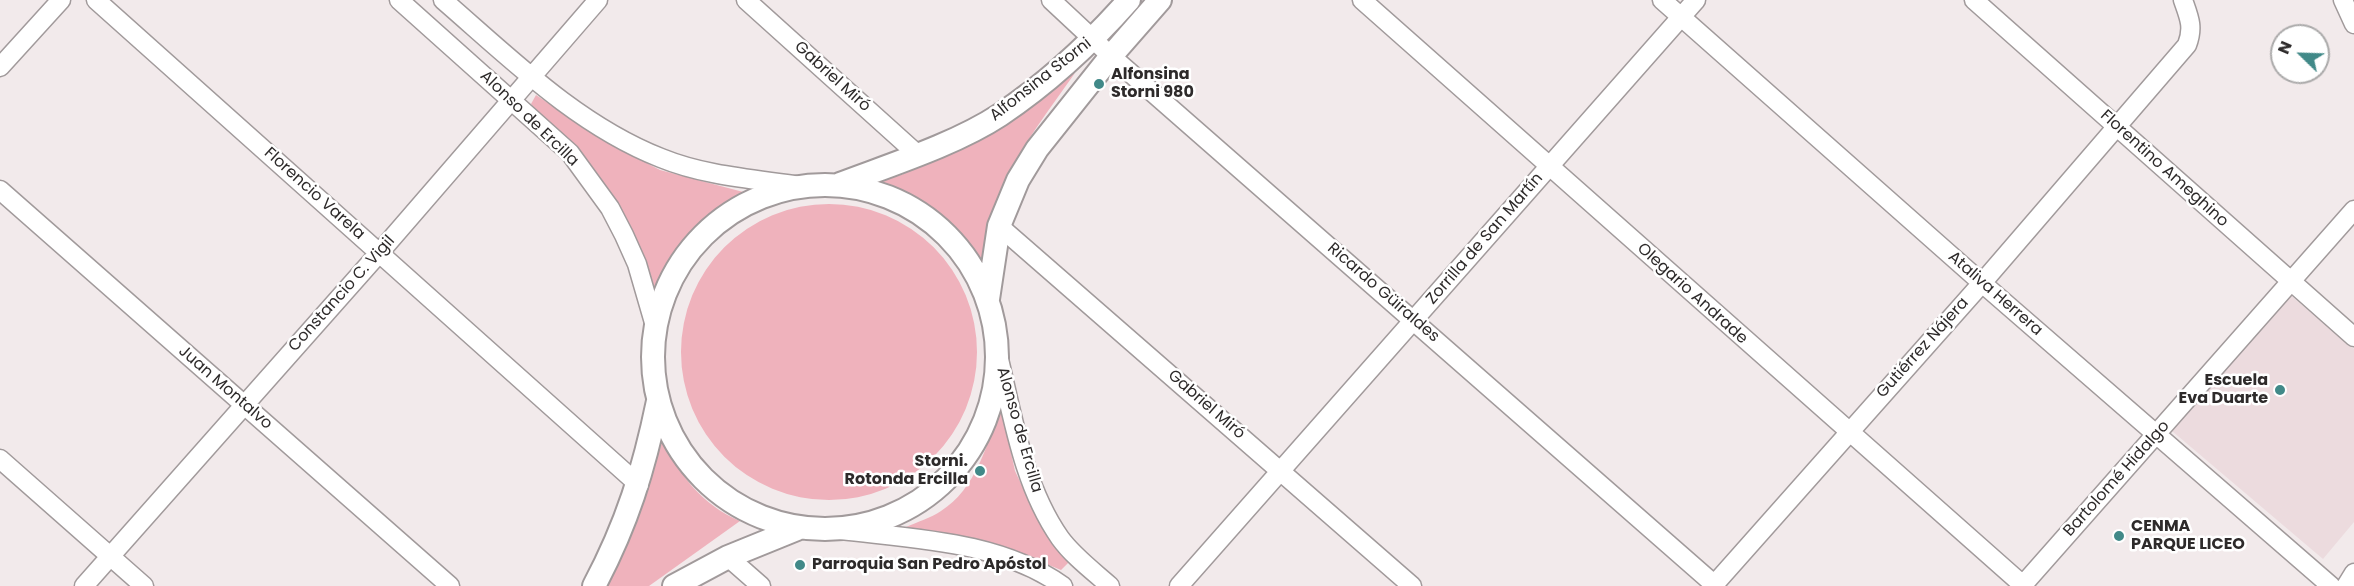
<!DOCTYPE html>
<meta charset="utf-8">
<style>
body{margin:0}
#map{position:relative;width:2354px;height:586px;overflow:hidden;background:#f2eaeb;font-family:Poppins,sans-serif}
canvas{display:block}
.north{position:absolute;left:2270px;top:24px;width:60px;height:60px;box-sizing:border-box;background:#fff;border:2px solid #abaaaa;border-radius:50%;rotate:293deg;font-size:16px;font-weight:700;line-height:24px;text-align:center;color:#2d2a2a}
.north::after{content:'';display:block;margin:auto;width:21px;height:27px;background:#418988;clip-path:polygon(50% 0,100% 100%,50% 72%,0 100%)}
</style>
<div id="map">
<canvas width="2354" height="586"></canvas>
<div class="north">N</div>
</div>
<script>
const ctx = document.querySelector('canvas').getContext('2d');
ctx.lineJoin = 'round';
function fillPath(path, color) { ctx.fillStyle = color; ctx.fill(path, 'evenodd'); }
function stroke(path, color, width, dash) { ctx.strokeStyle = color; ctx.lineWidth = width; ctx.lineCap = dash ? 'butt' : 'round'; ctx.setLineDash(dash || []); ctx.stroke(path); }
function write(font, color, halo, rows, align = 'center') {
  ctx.font = font + ' Poppins,sans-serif'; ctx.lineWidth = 5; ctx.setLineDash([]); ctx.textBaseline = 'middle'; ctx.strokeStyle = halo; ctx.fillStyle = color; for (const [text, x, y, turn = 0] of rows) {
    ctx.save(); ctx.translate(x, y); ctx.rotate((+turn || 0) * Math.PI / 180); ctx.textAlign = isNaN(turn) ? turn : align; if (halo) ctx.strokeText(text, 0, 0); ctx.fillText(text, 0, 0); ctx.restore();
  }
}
const built = new Path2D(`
 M2288,293L2354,349V522L2323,559L2172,431Z`);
const green = new Path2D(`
 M1075,73C1049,110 1021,146 1002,187C990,216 987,248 983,278C959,221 926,202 870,182L901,175L984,137Z
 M536,95L612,145L660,170L747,193L712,214L679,253L653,298L643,259L622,210L592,169L531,104Z
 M681 352a148 148 0 1 1 296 0a148 148 0 1 1-296 0Z
 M1001,407L1015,471L1035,513L1071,560L1061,570L1005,547L974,539L906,527C917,522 931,518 941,511C976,489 987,444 1001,407Z
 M663,439C681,477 701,504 740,521L649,586H601L628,539Z`);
const minor = new Path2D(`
 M96,0L639,485
 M399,0L570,153L610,208L624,235L637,264L655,326
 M443,0C510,58 577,125 661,158C705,176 754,179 801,186
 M746,0L917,154
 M1051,0L1111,56L1716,586
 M1362,0L2024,586
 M1662,0L1982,283L2331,586
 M1974,0L2354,337
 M2343,0L2354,24
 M0,67L61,0
 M0,190L450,586
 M999,226L1412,586
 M998,355C1013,417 1023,485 1060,538C1073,556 1093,571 1110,586
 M0,459L144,586
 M841,530C916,539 999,541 1063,586
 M728,557L761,586
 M84,586L380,252L598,0
 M1179,586L1696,0
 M1713,586L1982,283L2187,45C2194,27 2189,17 2183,0
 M2022,586L2354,210
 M2346,586L2354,573`);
const tertiary = new Path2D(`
 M840,184C890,165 956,144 1000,115C1048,83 1091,43 1129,0
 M653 357a172 172 0 1 1 344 0a172 172 0 1 1-344 0Z
 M988,299L999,226L1018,180L1037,149L1111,56L1160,0
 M594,586C627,524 644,469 658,401
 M674,586L728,557L797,529`);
const markers = [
 [1099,84,6,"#418988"],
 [2280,390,6,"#418988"],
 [980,471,6,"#418988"],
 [2119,536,6,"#418988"],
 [800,565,6,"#418988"]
];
const poiNames = [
 ["Alfonsina",1111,75],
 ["Storni 980",1111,93],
 ["Escuela",2268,381,"right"],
 ["Eva Duarte",2268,399,"right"],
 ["Storni.",968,462,"right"],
 ["Rotonda Ercilla",968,480,"right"],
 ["CENMA",2131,527],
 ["PARQUE LICEO",2131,545],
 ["Parroquia San Pedro Apóstol",812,565]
];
const streetNames = [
 ["Gabriel Miró",832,77,42],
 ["Alfonsina Storni",1041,80,-38],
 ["Alonso de Ercilla",529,119,44],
 ["Florentino Ameghino",2164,169,42],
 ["Florencio Varela",314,194,42],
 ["Zorrilla de San Martín",1485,239,-49],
 ["Ricardo Güiraldes",1383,293,41],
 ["Constancio C. Vigil",342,294,-48],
 ["Olegario Andrade",1692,294,42],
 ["Ataliva Herrera",1995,294,41],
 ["Gutiérrez Nájera",1923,348,-48],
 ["Juan Montalvo",225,388,41],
 ["Gabriel Miró",1206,405,41],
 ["Alonso de Ercilla",1019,430,74],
 ["Bartolomé Hidalgo",2117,479,-48]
];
fillPath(built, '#ecdbde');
fillPath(green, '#efb2bc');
stroke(minor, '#a19a9b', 21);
stroke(tertiary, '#a19a9b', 26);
stroke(minor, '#fff', 18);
stroke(tertiary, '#fff', 22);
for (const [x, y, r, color] of markers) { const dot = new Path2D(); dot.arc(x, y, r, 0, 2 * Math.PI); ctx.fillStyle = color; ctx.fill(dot); stroke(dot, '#fff', 2); }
write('bold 16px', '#2d2a2a', '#fff', poiNames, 'left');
write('16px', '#2d2a2a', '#fff', streetNames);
</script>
